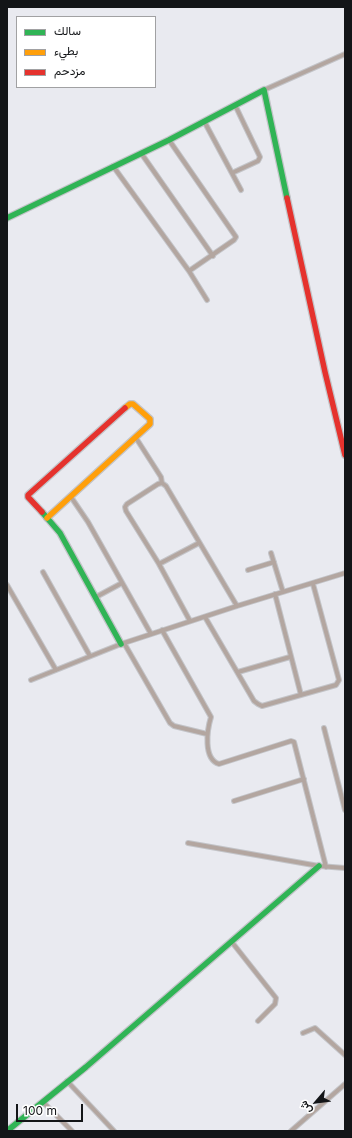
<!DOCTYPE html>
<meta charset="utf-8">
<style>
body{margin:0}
#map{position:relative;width:352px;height:1138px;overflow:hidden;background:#e9eaf0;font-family:Inter,Vazirmatn,sans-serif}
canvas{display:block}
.frame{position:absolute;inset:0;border:8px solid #131518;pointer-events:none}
.legend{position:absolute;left:16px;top:16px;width:140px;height:72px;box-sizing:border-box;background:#fff;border:1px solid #a1a1a3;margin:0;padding:5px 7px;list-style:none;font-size:12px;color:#131518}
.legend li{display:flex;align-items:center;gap:8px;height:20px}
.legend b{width:20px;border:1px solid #a1a1a3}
.north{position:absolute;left:296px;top:1082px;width:40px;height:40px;-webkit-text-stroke:3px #fff;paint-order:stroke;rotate:242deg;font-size:11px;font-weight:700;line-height:16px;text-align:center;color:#131518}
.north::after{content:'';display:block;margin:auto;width:14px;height:18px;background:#131518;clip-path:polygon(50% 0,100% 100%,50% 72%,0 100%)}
.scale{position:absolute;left:16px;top:1104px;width:67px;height:18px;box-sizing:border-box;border:2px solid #131518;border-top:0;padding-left:5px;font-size:12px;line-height:14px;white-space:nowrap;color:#131518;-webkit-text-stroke:3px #fff;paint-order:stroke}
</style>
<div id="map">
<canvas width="352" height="1138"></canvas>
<div class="frame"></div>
<ul class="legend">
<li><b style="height:5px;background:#30b455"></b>سالك</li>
<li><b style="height:5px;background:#ff9f0a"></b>بطيء</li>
<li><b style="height:5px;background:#e5322d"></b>مزدحم</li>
</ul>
<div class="north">ش</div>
<div class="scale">100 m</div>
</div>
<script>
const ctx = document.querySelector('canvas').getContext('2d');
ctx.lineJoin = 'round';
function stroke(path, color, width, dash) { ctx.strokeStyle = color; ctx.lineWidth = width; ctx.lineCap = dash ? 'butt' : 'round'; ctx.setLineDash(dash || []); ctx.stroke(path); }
const street = new Path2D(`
 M264,90L345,54
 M204,121L241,190
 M169,140L236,237L234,240L189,271
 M141,153L213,256
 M113,166L189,271L207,300
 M232,173L258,161L260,157L235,105
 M136,438L161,477L162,483
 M71,497L88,522L151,634
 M271,553L283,592
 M159,564L199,543
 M248,570L274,562
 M43,572L90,656
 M7,585L56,670
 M275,594L301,695
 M96,597L122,583
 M205,617L254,701L258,704L262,706L336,685L339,680L313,584
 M190,621L159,564L126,511L125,507L127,504L158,484L162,483L166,486L237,606
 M162,630L211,717C207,730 203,759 219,764L291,741L294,742L326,867
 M124,643L170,723L174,726L207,734
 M238,672L290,657
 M31,680L121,644L237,606L345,573
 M324,728L345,810
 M234,801L304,779
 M188,843L319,866L345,868
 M231,941L276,998L275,1004L258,1021
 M303,1033L315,1028L345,1055
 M67,1081L114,1131
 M43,1102L72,1131
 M291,1131L345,1084`);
const fast = new Path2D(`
 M7,218L169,140L264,90L287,198
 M42,512L60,533L121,644
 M7,1131L86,1067L319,866`);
const slow = new Path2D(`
 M47,518L150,424V419L133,404H130L125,408`);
const jam = new Path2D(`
 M287,198L325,372L345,455
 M42,512L28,497V495L125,408`);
stroke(street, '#c3c4c8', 6);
stroke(fast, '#c3c4c8', 8);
stroke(slow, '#c3c4c8', 8);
stroke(jam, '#c3c4c8', 8);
stroke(street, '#b3a6a0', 4);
stroke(fast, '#30b455', 5.5);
stroke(slow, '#ff9f0a', 5.5);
stroke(jam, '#e5322d', 5.5);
</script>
